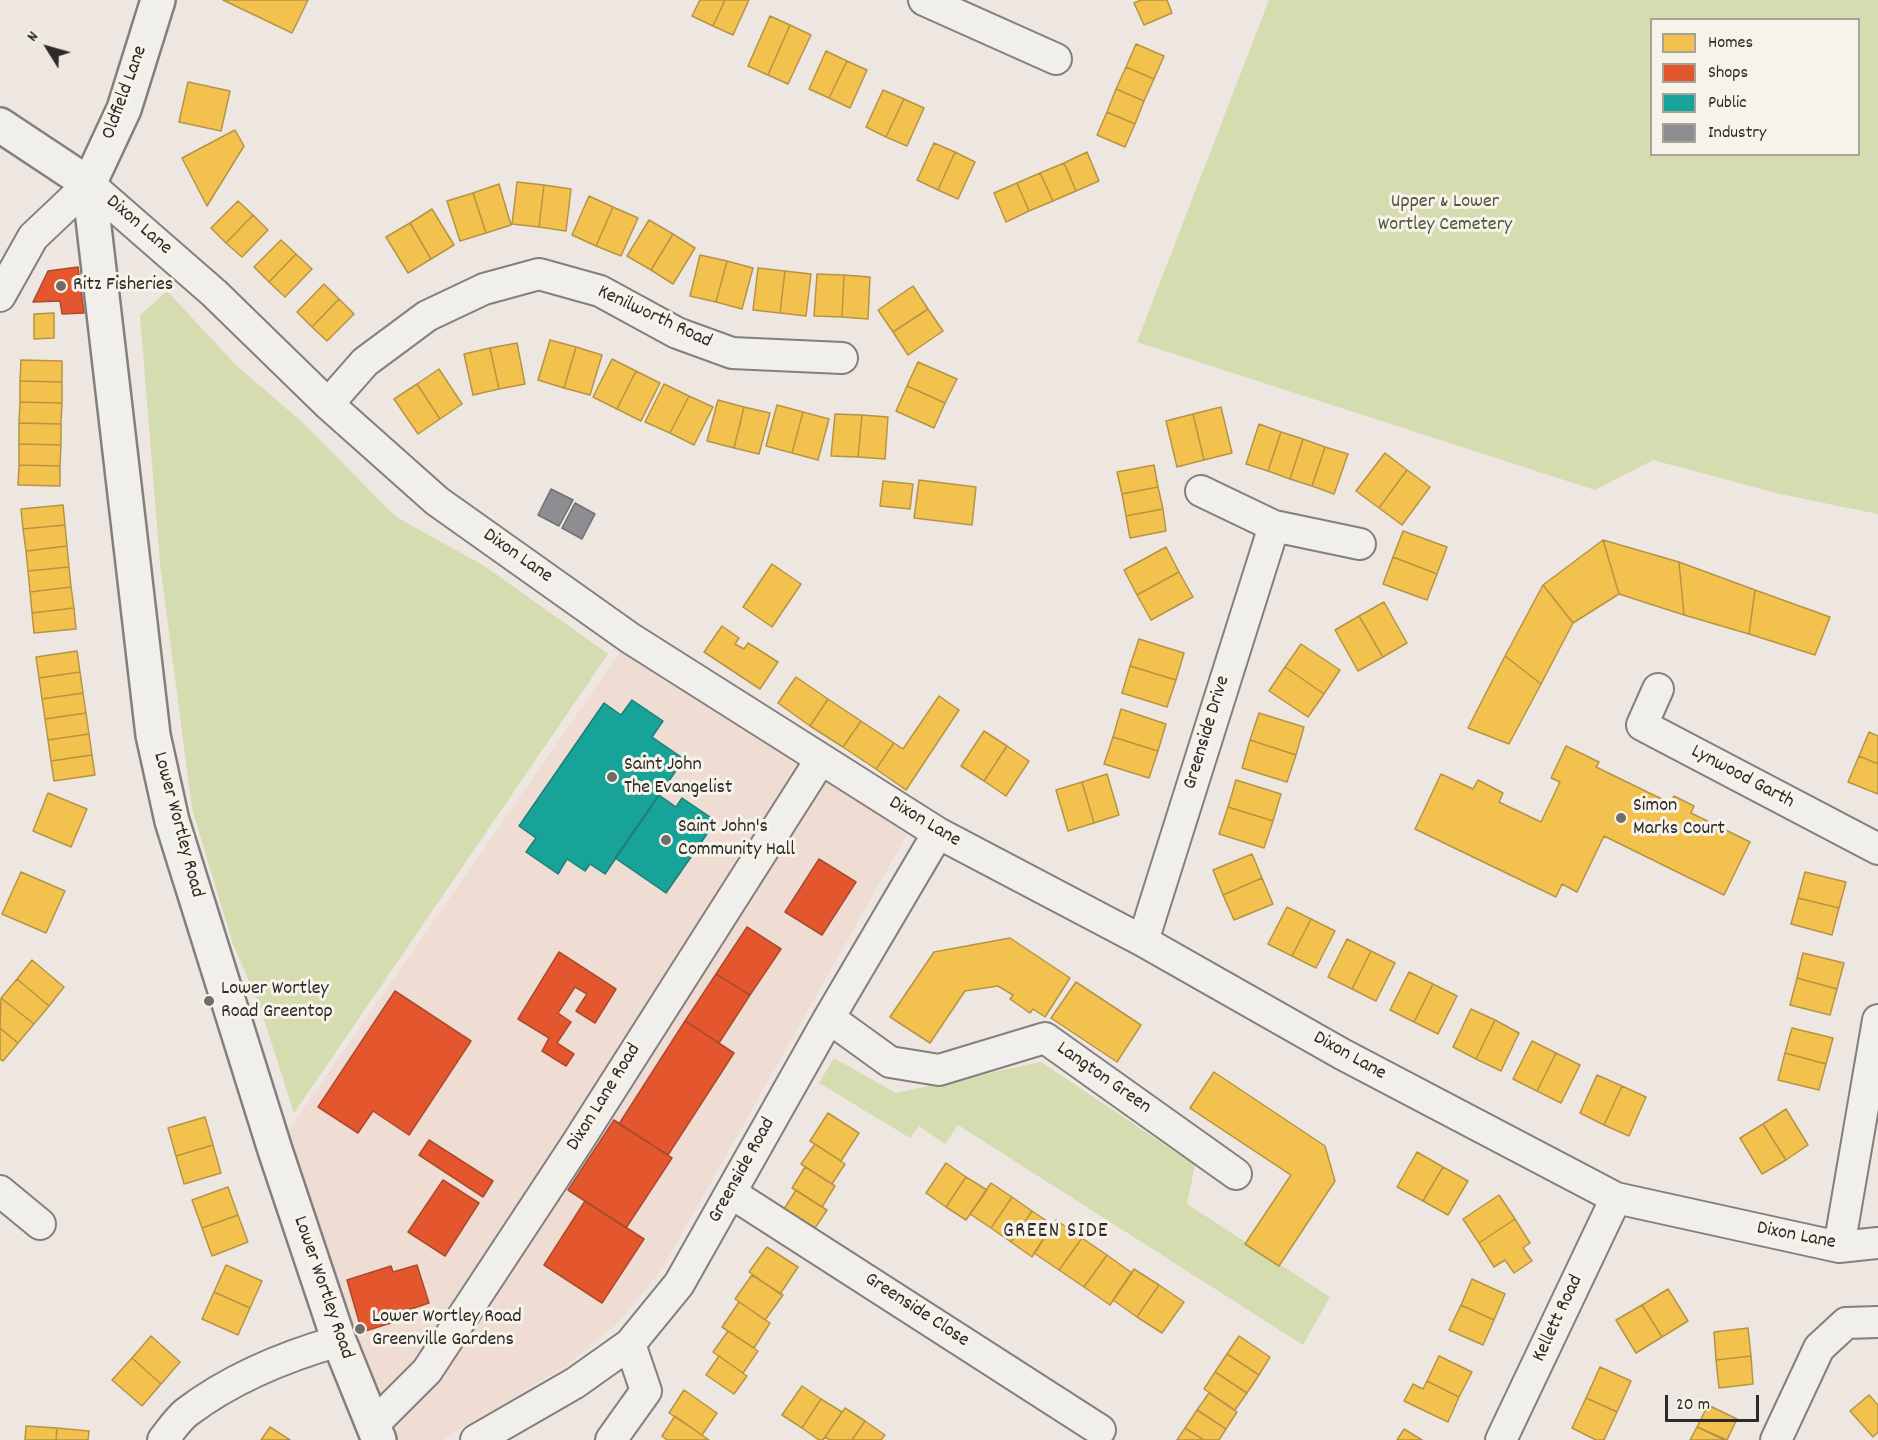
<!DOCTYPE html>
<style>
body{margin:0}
#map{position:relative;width:1878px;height:1440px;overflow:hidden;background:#eee6e0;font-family:Dekko,sans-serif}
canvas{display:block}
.legend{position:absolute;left:1650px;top:18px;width:210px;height:138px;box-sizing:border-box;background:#f7f3e8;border:2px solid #a5a39c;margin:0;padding:8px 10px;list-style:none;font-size:18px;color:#2b2b2b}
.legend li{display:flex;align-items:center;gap:12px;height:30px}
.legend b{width:30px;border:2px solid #a5a39c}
.north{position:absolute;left:18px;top:18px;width:60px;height:60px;-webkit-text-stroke:4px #f7f3e8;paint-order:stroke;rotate:307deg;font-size:16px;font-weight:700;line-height:24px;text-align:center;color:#2b2b2b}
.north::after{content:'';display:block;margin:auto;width:21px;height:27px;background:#2b2b2b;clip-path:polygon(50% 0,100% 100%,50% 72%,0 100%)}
.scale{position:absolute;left:1665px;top:1395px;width:94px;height:27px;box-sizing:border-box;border:3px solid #2b2b2b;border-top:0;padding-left:8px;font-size:18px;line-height:21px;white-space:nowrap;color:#2b2b2b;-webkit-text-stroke:4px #f7f3e8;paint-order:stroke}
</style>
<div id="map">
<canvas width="1878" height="1440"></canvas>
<ul class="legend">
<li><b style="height:16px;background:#f2c14e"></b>Homes</li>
<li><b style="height:16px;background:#e4572e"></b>Shops</li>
<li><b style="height:16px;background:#17a398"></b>Public</li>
<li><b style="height:16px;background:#8d8d92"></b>Industry</li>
</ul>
<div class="north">N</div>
<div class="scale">20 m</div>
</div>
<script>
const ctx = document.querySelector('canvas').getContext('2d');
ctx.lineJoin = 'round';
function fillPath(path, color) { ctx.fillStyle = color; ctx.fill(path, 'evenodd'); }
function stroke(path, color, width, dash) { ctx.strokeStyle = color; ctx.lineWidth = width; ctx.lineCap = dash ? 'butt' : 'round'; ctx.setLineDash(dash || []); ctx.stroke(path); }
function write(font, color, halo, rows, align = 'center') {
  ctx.font = font + ' Dekko,sans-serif'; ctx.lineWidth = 6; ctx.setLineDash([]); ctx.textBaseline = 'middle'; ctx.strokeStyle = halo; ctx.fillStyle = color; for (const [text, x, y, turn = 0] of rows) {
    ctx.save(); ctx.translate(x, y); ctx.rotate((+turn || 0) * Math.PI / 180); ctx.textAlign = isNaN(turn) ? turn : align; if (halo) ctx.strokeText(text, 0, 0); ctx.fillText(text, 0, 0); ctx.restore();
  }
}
const built = new Path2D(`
 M630,638L915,820L662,1269L618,1323L564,1367L442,1440H379L275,1150Z`);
const green = new Path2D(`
 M1269,0H1878V514L1780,494L1653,460L1595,490L1137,342ZM1652,20H1858V154H1652Z
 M167,291L235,364L303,423L396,517L483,565L608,654L294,1113L260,1007L233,944L192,809L160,563L140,315Z
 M834,1058L896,1093L1041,1062L1195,1165L1187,1204L1330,1297L1303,1345L958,1125L945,1144L919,1126L910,1138L819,1083Z`);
const homes = new Path2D(`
 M223,0H308L292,33Z
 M700,0H725L713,26L692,16Z
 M725,0H749L733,35L713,26Z
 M1141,0H1167L1172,13L1144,25L1134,3Z
 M770,16L790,25L768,75L748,66Z
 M790,25L811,35L788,84L768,75Z
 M1136,44L1164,56L1154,79L1126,67Z
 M826,51L847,61L829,98L809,89Z
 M847,61L867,70L850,108L829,98Z
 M1126,67L1154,79L1144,101L1116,89Z
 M188,82L230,91L221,131L179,122Z
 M1116,89L1144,101L1135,124L1107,112Z
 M883,90L904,99L886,137L866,127Z
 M904,99L924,108L907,146L886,137Z
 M1107,112L1135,124L1125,147L1097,135Z
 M235,130L244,146L207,206L182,158Z
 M934,143L955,152L938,190L917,180Z
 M955,152L975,162L958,199L938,190Z
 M1087,152L1099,181L1076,191L1064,163Z
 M1064,163L1076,191L1053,201L1040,173Z
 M1040,173L1053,201L1029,211L1017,183Z
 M517,182L544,185L539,227L512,224Z
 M1017,183L1029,211L1006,222L994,193Z
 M499,184L511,225L486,233L473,193Z
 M544,185L571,189L566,231L539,227Z
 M473,193L486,233L460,241L447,201Z
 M589,196L613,207L596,246L572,235Z
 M238,201L253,215L226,243L211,228Z
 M613,207L638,218L621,256L596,246Z
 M432,209L454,245L431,259L410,223Z
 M253,215L268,230L242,257L226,243Z
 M649,220L673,234L651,270L627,256Z
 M410,223L431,259L408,273L386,237Z
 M673,234L695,248L673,284L651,270Z
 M281,240L296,254L269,282L254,267Z
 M296,254L312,269L285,297L269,282Z
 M700,255L727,261L716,302L690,296Z
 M727,261L753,268L742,309L716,302Z
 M758,268L785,271L780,313L753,310Z
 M785,271L811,274L806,316L780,313Z
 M817,274L844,275L842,317L814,316Z
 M844,275L870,277L868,319L842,317Z
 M324,284L339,299L312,327L297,312Z
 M913,286L928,309L893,332L878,310Z
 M339,299L354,314L327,341L312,327Z
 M928,309L943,331L908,355L893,332Z
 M54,313V338L34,339V314Z
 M550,340L576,347L564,388L538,380Z
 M517,343L525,384L499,389L490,348Z
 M576,347L602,355L590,395L564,388Z
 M490,348L499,389L473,395L464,354Z
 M612,359L636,371L617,409L593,397Z
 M21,360L62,361V382L20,381Z
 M918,362L957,379L945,403L907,386Z
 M439,369L462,404L440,419L417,384Z
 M636,371L660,383L641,421L617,409Z
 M20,381L62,382V403L20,402Z
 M417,384L440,419L418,434L394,399Z
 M664,384L689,396L670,433L645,422Z
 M907,386L945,403L934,428L896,411Z
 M689,396L713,407L694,445L670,433Z
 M718,400L744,407L734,448L707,441Z
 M20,402L62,403L61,424L19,423Z
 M777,405L803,412L792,453L766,446Z
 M744,407L770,413L759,454L734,448Z
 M1221,407L1232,453L1204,460L1193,414Z
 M803,412L829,419L818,460L792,453Z
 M835,414L862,415L858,457L831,456Z
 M1193,414L1204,460L1177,467L1166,421Z
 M862,415L888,417L885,459L858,457Z
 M19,423L61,424V445L19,444Z
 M1259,424L1281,432L1268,471L1246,464Z
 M1281,432L1303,439L1290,479L1268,471Z
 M1303,439L1325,447L1312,486L1290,479Z
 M19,444L61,445L60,466L19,465Z
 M1325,447L1348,454L1334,494L1312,486Z
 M1385,453L1407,470L1379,508L1356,491Z
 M19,465L60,466V486L18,485Z
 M1154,465L1158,487L1122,494L1117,472Z
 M1407,470L1430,487L1402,525L1379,508Z
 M919,480L976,487L972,525L914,518Z
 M883,481L913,484L910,509L880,506Z
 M1158,487L1163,509L1126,516L1122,494Z
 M63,505L65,525L23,529L21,509Z
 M1163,509L1166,531L1130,538L1126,516Z
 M65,525L67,546L26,551L23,529Z
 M1403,531L1447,547L1437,574L1393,557Z
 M1603,540L1619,594L1573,623L1543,585Z
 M1603,540L1679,562L1684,615L1619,594Z
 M67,546L69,567L28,571L26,551Z
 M1166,547L1179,572L1137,595L1124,570Z
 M1393,557L1437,574L1427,600L1383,584Z
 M1679,562L1755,590L1749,634L1684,615Z
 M772,564L801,584L772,627L743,607Z
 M69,567L71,587L30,592L28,571Z
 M1179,572L1193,597L1151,620L1137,595Z
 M1543,585L1573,623L1541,684L1505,656Z
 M71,587L74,608L32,613L30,592Z
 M1755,590L1830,617L1815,655L1749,634Z
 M1384,602L1407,643L1383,657L1359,616Z
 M74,608L76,629L34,633L32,613Z
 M1359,616L1383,657L1358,671L1335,630Z
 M722,626L739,638L735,644L744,649L748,643L778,662L760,689L704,652Z
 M1139,639L1184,653L1176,680L1130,666Z
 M1301,644L1340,670L1324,694L1285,667Z
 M77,651L80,672L39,678L36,657Z
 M1505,656L1541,684L1509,744L1468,728Z
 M1130,666L1176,680L1167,707L1122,693Z
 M1285,667L1324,694L1308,717L1269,691Z
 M80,672L83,693L42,699L39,678Z
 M796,677L828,699L810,726L778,703Z
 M83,693L86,713L45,719L42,699Z
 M939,696L959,710L906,790L876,769L894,743L903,749Z
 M828,699L861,721L843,747L810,726Z
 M1121,709L1166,724L1158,751L1113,737Z
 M86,713L89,734L48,740L45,719Z
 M1259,713L1304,727L1296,755L1250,740Z
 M861,721L894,743L876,769L843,747Z
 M984,731L1007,746L984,781L961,766Z
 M1869,732L1878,736V764L1859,756Z
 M89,734L92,755L51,761L48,740Z
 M1113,737L1158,751L1149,778L1104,764Z
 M1250,740L1296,755L1287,782L1242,768Z
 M1007,746L1029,761L1006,796L984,781Z
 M1566,746L1599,762L1596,767L1670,803L1674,796L1694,806L1691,813L1750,842L1724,895L1604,836L1577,892L1562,884L1556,897L1415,829L1441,774L1473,789L1478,780L1503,793L1499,802L1541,822L1560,782L1551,778Z
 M92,755L95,775L54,781L51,761Z
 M1859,756L1878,764V794L1848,782Z
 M1107,774L1119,815L1094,823L1082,782Z
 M1236,780L1281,794L1273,821L1228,807Z
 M1082,782L1094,823L1068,831L1056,790Z
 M48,793L87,809L71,847L33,831Z
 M1228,807L1273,821L1264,848L1219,834Z
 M1252,854L1262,878L1223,895L1213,870Z
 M21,872L65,891L46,933L2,914Z
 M1805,872L1846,882L1839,908L1798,898Z
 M1262,878L1273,904L1234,920L1223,895Z
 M1798,898L1839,908L1832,935L1791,924Z
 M1287,907L1311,919L1292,956L1268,944Z
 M1311,919L1335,931L1316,968L1292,956Z
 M1010,938L1070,978L1045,1017L1033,1009L1030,1013L1010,999L1013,995L998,986L965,991L930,1043L890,1017L934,952Z
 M1347,939L1371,951L1352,989L1328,977Z
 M1371,951L1395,963L1376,1001L1352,989Z
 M1803,953L1844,963L1837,989L1797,978Z
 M32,960L64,987L49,1006L17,979Z
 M1409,972L1433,984L1414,1022L1390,1010Z
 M1797,978L1837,989L1830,1015L1790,1005Z
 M17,979L49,1006L34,1024L1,998Z
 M1076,982L1141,1025L1117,1062L1051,1018Z
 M1433,984L1457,996L1438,1034L1414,1022Z
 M1,998L34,1024L18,1043L0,1028Z
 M1471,1009L1495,1020L1476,1059L1453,1047Z
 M1495,1020L1519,1033L1501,1071L1476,1059Z
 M0,1028L18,1043L3,1061L0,1059Z
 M1792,1028L1833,1038L1826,1064L1785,1053Z
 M1532,1041L1556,1053L1537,1091L1513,1079Z
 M1556,1053L1580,1065L1561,1103L1537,1091Z
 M1785,1053L1826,1064L1819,1090L1778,1080Z
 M1214,1072L1325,1146L1335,1181L1279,1266L1245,1244L1291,1175L1190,1108Z
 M1597,1075L1622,1086L1604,1125L1580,1113Z
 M1622,1086L1646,1097L1629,1136L1604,1125Z
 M1786,1109L1808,1145L1786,1160L1763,1124Z
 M828,1113L859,1133L841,1161L810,1141Z
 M205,1117L213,1145L176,1156L168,1128Z
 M1763,1124L1786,1160L1762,1174L1740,1138Z
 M815,1144L845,1164L832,1184L801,1164Z
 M213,1145L221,1173L184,1184L176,1156Z
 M1417,1152L1443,1167L1423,1201L1397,1187Z
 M946,1163L966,1177L946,1207L926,1193Z
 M805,1167L835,1186L822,1207L792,1188Z
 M1443,1167L1468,1181L1448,1215L1423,1201Z
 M966,1177L987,1190L966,1220L946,1207Z
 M991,1183L1012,1197L991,1228L970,1214Z
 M228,1187L238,1215L202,1228L192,1200Z
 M796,1190L827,1210L815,1228L784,1209Z
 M1499,1195L1515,1219L1479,1243L1463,1219Z
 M1012,1197L1032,1211L1011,1242L991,1228Z
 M1032,1211L1053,1225L1032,1257L1011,1242Z
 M238,1215L248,1242L212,1256L202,1228Z
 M1515,1219L1530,1243L1523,1248L1532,1261L1514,1273L1505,1260L1494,1267L1479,1243Z
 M1056,1220L1082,1238L1059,1270L1034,1253Z
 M1082,1238L1107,1255L1084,1287L1059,1270Z
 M767,1247L798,1267L780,1294L749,1272Z
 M1107,1255L1132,1273L1110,1305L1084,1287Z
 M226,1265L262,1281L250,1308L214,1292Z
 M1134,1269L1159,1285L1137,1317L1113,1300Z
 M752,1275L783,1295L765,1320L735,1299Z
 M1472,1279L1505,1294L1494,1320L1461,1305Z
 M1159,1285L1184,1302L1162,1333L1137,1317Z
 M1668,1289L1688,1321L1662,1337L1642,1305Z
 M214,1292L250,1308L238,1335L202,1319Z
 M739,1302L770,1323L754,1348L722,1327Z
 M1461,1305L1494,1320L1483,1345L1449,1330Z
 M1642,1305L1662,1337L1636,1353L1616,1320Z
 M1748,1328L1751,1356L1716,1360L1714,1332Z
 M728,1331L758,1351L743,1373L713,1352Z
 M151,1336L180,1362L161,1384L132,1358Z
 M1239,1336L1270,1357L1259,1375L1227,1354Z
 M1227,1354L1259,1375L1247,1393L1215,1372Z
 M719,1356L747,1376L734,1394L706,1375Z
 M1439,1356L1472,1372L1459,1397L1427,1381Z
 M1751,1356L1753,1384L1719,1388L1716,1360Z
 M132,1358L161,1384L142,1406L112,1380Z
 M1600,1367L1631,1381L1617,1412L1586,1398Z
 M1215,1372L1247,1393L1235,1410L1204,1389Z
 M1427,1381L1459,1397L1448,1422L1404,1401L1413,1384L1423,1389Z
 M802,1386L821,1399L802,1428L782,1415Z
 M684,1390L717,1413L702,1435L669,1413Z
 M1209,1393L1237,1412L1226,1429L1197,1410Z
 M1869,1395L1878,1405V1432L1873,1437L1850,1411Z
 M1586,1398L1617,1412L1604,1440H1596L1572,1428Z
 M821,1399L842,1412L823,1440H819L802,1428Z
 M1708,1405L1737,1419L1727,1440L1697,1427Z
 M845,1408L865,1421L852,1440H830L825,1437Z
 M1197,1410L1226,1429L1219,1440H1204L1185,1428Z
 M675,1416L709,1440H667L662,1436Z
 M865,1421L885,1435L881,1440H852Z
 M26,1426L57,1428L56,1440H25Z
 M270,1427L290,1440H261Z
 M1697,1427L1724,1440H1690Z
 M57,1428L89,1431L88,1440H56Z
 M1185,1428L1204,1440H1177Z
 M1404,1429L1422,1440H1397Z`);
const shops = new Path2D(`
 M78,267L84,313L62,314L60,301L33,302L48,271Z
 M819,859L856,882L822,935L785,912Z
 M747,927L781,949L750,995L716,974Z
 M559,952L616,989L595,1023L576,1011L587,994L575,987L558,1013L571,1022L557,1043L574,1054L566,1066L542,1051L549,1038L518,1019Z
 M716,974L750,995L719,1043L685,1021Z
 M395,991L471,1041L409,1135L373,1111L358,1133L318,1107Z
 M685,1021L734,1053L668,1155L619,1124Z
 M614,1120L672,1158L626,1228L568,1190Z
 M429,1140L493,1181L483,1197L419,1155Z
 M443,1180L479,1203L445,1256L408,1232Z
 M585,1201L644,1239L602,1303L544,1265Z
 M417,1265L429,1303L405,1311L407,1318L362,1332L347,1280L391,1266L393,1272Z`);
const public = new Path2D(`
 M632,700L663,721L652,737L684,759L605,874L590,864L585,871L567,859L558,874L526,852L536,838L519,826L604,703L621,715Z
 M659,795L676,807L682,798L716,821L666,893L615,858Z`);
const industry = new Path2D(`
 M551,489L573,500L559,526L538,515Z
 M575,503L595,514L582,539L562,528Z`);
const street = new Path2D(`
 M924,0L1056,59
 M0,296L33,237L89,184L214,293L328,404L437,501L630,638L938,833L1143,941L1342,1054L1616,1198L1839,1247L1878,1243
 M328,404L365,362L427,316L484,289L539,274L600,291L677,333L732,353L842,358
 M1201,491L1274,526L1360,544
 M1658,689L1642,725L1878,849
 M1143,941L1274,526
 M829,1018L890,1062L939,1070L1045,1038L1236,1174
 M0,1191L40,1224
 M731,1193L1100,1430
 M1839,1247L1878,1020
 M373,1425L427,1371L577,1143L821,759
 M163,1440C170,1431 178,1419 187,1412C232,1378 286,1356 339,1341
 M476,1440L575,1383L630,1344L679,1284L829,1018L938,833
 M611,1440L646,1391L630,1344
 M1501,1440L1616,1198
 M1776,1440L1819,1348L1846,1323L1878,1322`);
const secondary = new Path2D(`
 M0,125L89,184
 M89,184L153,735L172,821L275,1150L339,1341L379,1440
 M89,184L124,109L158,0`);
const markers = [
 [61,286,6,"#6f6c6a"],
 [612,777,6,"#6f6c6a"],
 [1621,818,6,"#6f6c6a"],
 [666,840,6,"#6f6c6a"],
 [209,1001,6,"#6f6c6a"],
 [360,1329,6,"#6f6c6a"]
];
const streetNames = [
 ["Oldfield Lane",126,93,-70],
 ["Dixon Lane",138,226,41],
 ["Kenilworth Road",654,318,25],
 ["Dixon Lane",517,557,35],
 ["Greenside Drive",1208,733,-73],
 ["Lynwood Garth",1742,778,28],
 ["Dixon Lane",924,823,31],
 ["Lower Wortley Road",177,825,75],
 ["Dixon Lane",1349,1057,29],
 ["Langton Green",1103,1079,35],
 ["Dixon Lane Road",605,1098,-58],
 ["Greenside Road",743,1171,-61],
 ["Dixon Lane",1796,1237,11],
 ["Lower Wortley Road",322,1288,71],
 ["Greenside Close",916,1311,33],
 ["Kellett Road",1559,1319,-65]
];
const parkNames = [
 ["Upper & Lower",1445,203],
 ["Wortley Cemetery",1445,226]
];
const poiNames = [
 ["Ritz Fisheries",73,286],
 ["Saint John",624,766],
 ["The Evangelist",624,789],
 ["Simon",1633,807],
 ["Marks Court",1633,830],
 ["Saint John's",678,828],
 ["Community Hall",678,851],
 ["Lower Wortley",221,990],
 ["Road Greentop",221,1013],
 ["Lower Wortley Road",372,1318],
 ["Greenville Gardens",372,1341]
];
const neighbourhoodNames = [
 ["GREEN SIDE",1056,1233]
];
fillPath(built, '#efdcd3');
fillPath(green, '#d4dcb0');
fillPath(homes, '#f2c14e');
stroke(homes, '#b69444', 1.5);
fillPath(shops, '#e4572e');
stroke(shops, '#ac4a2d', 1.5);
fillPath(public, '#17a398');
stroke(public, '#1d7f77', 1.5);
fillPath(industry, '#8d8d92');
stroke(industry, '#707073', 1.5);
stroke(street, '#837f7c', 34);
stroke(secondary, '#837f7c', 38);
stroke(street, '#f1efeb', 30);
stroke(secondary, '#f1efeb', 33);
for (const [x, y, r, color] of markers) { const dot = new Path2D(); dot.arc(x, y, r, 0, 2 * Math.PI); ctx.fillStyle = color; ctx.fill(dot); stroke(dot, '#f7f3e8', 2); }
write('20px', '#2b2b2b', '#f7f3e8', streetNames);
write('20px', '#505542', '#f7f3e8', parkNames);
write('20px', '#2b2b2b', '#f7f3e8', poiNames, 'left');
ctx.letterSpacing = '1.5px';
write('21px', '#2b2b2b', '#f7f3e8', neighbourhoodNames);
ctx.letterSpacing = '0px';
</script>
